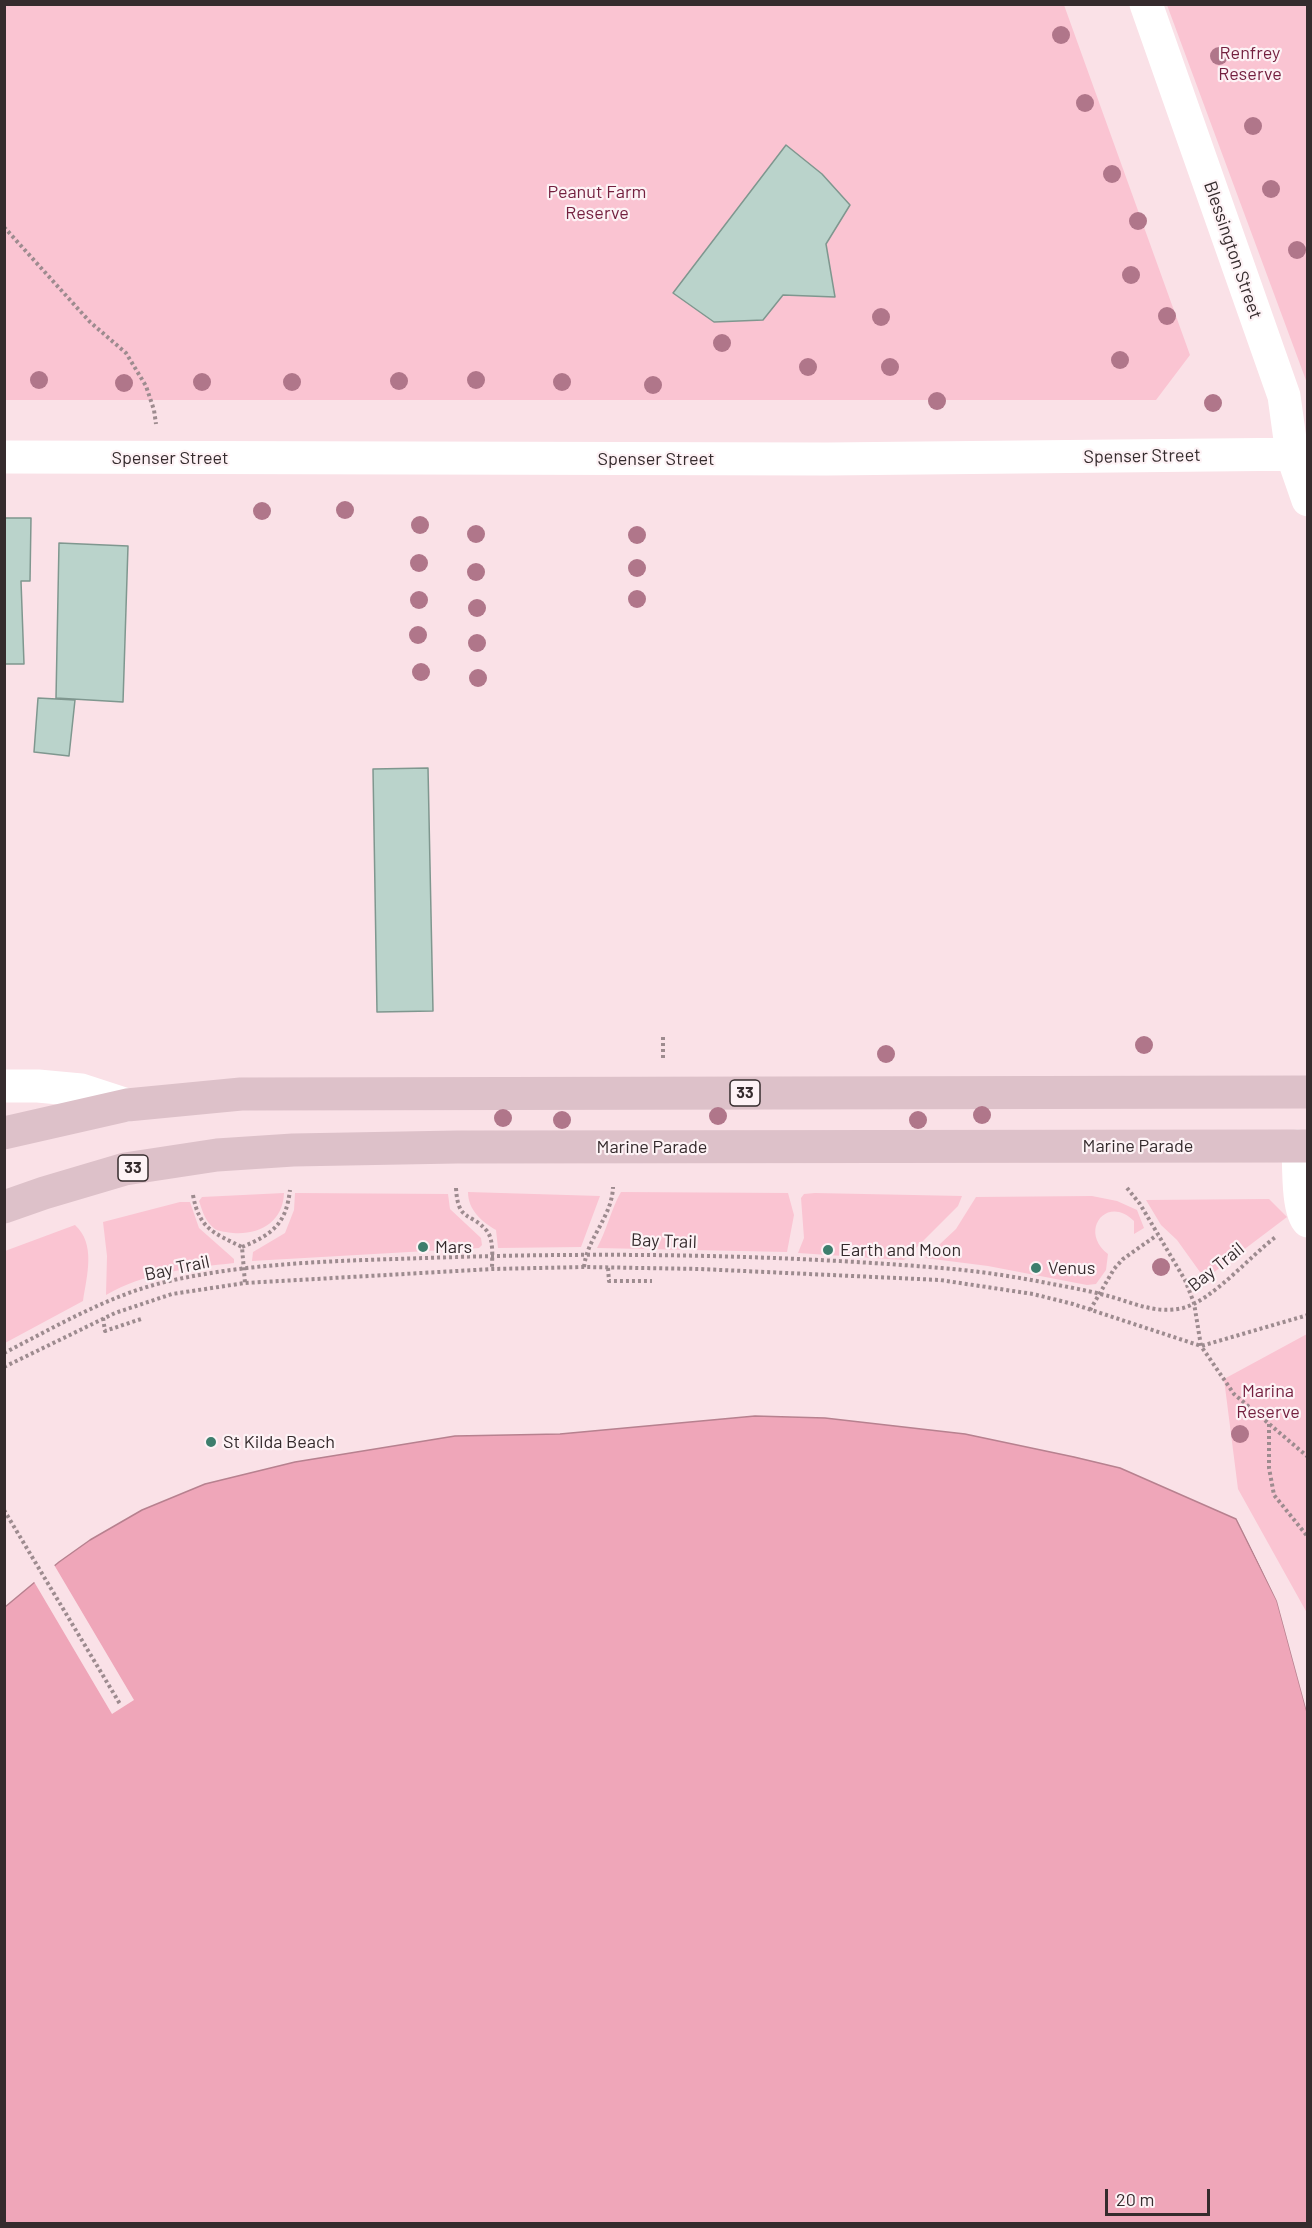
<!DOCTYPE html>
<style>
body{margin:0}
#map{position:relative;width:1312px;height:2228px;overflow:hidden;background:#fae1e7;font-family:Barlow,sans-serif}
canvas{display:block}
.frame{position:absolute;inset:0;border:6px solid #352b2d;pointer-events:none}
.scale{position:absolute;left:1105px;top:2189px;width:105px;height:27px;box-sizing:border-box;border:3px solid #352b2d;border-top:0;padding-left:8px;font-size:18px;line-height:21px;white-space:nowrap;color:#352b2d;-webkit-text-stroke:4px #fdf2f5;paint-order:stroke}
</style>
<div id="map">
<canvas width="1312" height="2228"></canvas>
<div class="frame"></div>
<div class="scale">20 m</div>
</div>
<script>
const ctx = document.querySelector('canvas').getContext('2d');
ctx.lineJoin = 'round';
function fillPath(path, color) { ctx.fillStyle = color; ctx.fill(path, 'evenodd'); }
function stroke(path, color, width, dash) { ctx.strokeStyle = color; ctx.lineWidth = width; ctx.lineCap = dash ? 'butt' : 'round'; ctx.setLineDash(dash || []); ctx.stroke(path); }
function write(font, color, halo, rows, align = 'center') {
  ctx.font = font + ' Barlow,sans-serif'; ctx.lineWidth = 4.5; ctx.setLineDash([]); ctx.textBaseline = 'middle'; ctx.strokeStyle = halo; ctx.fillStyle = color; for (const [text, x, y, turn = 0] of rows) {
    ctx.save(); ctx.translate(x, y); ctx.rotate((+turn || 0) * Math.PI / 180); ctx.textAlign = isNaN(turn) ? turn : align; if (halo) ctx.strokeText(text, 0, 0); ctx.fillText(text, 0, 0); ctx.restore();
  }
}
const green = new Path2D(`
 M4,5H1064L1190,355L1156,400H5Z
 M1167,5H1307V383Z
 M468,1192L600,1196L581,1247L498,1248L496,1230C482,1222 468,1210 468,1192Z
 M621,1192L788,1193L794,1215L787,1252L597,1248C607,1230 611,1209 621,1192Z
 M284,1193C283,1222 260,1235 233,1233C227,1232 220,1232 215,1229C205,1221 203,1213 199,1201L202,1197Z
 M295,1193L448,1194L450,1209L481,1238L482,1245L479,1248L252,1261L253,1252L285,1233L294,1210Z
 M815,1193L962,1196L958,1206L904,1260L798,1253L804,1238L801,1198L804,1194Z
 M1092,1196L1117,1201L1137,1210L1144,1228L1134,1234V1221C1107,1194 1078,1231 1108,1254L1106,1270L1096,1284L1087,1285L988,1266L925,1258L956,1229L976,1197Z
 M1269,1199L1287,1217L1205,1279L1177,1240L1161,1225L1146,1200Z
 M180,1202H190L199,1228L234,1259V1263C191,1268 145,1272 106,1295L107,1256L103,1222Z
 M75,1225C96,1244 87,1275 83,1301L5,1343V1251Z
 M1307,1334V1613L1238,1489L1224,1379Z`);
const water = new Path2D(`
 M755,1416L825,1418L965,1434L1074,1457L1120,1468L1236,1519L1277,1601L1307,1712V2223L5,2224V1607L59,1562L90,1540L142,1510L205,1484L295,1462L455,1436L560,1434Z`);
const pier = new Path2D(`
 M1236,1516L1239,1518L1280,1600L1308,1700L1307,1712L1277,1601Z
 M53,1563L134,1700L112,1714L33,1580Z`);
const building = new Path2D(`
 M786,145L822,174L850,205L826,244L835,297L783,295L763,320L714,322L673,293Z
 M4,518H31L30,581H21L24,664H4Z
 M59,543L128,546L123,702L56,698Z
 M38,698L75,700L69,756L34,752Z
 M428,768L433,1011L377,1012L373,769Z`);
const path = new Path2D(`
 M4,227L90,322L126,353L146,386L154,410L156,424
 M663,1058V1037
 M456,1188C458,1223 470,1211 487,1231C494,1240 492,1258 492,1269
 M1127,1188L1140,1204L1185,1280L1194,1303L1201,1346L1234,1394L1308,1457
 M193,1195C199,1229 214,1233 242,1247L245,1283
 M242,1247C273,1234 286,1224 290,1190
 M584,1267C587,1238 612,1217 613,1187
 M608,1268L609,1281H652
 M1090,1310L1114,1269L1123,1259L1157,1235
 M103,1318L105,1331L141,1319
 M4,1353C55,1327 106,1297 161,1283C247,1262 338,1261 425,1258C598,1252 770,1254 942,1268C977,1271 1012,1276 1047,1283C1068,1287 1091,1291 1112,1297C1136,1304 1157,1314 1183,1308C1213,1300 1251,1255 1277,1236
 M4,1367L115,1313L172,1294L245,1283L492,1269L584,1267L700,1269L940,1280L1033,1294L1073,1304L1201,1346L1308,1315
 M1269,1424V1468L1274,1495L1308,1537
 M4,1510L120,1704`);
const minor = new Path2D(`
 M1146,4L1284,396L1292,454L1308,500
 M4,457L827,459L1308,454
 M4,1086H38L81,1090L127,1105
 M1298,1146C1299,1162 1297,1210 1308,1221`);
const major = new Path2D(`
 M4,1133L127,1105L241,1094L1308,1092
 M4,1207L44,1193L125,1169L217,1155L293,1150L457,1147L1308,1146`);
const trees = [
 [1061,35],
 [1219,56],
 [1085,103],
 [1253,126],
 [1112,174],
 [1271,189],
 [1138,221],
 [1297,250],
 [1131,275],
 [1167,316],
 [881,317],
 [722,343],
 [1120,360],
 [808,367],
 [890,367],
 [39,380],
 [476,380],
 [399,381],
 [202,382],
 [292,382],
 [562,382],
 [124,383],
 [653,385],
 [937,401],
 [1213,403],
 [345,510],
 [262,511],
 [420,525],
 [476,534],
 [637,535],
 [419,563],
 [637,568],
 [476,572],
 [637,599],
 [419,600],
 [477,608],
 [418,635],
 [477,643],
 [421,672],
 [478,678],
 [1144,1045],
 [886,1054],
 [982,1115],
 [718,1116],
 [503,1118],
 [562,1120],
 [918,1120],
 [1161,1267],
 [1240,1434]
];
const markers = [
 [423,1247,6,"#3d7e6d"],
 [828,1250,6,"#3d7e6d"],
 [1036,1268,6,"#3d7e6d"],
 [211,1442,6,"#3d7e6d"]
];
const shields = [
 [745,1093,30],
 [133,1168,30]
];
const shieldNames = [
 ["33",745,1093],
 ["33",133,1168]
];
const parkNames = [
 ["Renfrey",1250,53],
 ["Reserve",1250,74],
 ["Peanut Farm",597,192],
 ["Reserve",597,213],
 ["Marina",1268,1391],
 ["Reserve",1268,1412]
];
const streetNames = [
 ["Blessington Street",1233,250,71],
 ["Spenser Street",1142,456,-1],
 ["Spenser Street",170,458],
 ["Spenser Street",656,459],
 ["Marine Parade",1138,1146],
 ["Marine Parade",652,1147],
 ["Bay Trail",664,1241,2],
 ["Bay Trail",1216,1267,-39],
 ["Bay Trail",177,1268,-12]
];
const poiNames = [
 ["Mars",435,1247],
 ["Earth and Moon",840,1250],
 ["Venus",1048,1268],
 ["St Kilda Beach",223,1442]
];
fillPath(green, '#fac4d2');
fillPath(water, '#efa6b9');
stroke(water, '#b7818f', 1.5);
fillPath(pier, '#fae1e7');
fillPath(building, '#bad3cb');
stroke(building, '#7f978f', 1.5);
stroke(path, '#9d8b8f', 4, [3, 3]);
stroke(minor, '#fff', 33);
stroke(major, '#ddc1c9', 33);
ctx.fillStyle = '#b0768a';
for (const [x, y] of trees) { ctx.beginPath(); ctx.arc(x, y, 9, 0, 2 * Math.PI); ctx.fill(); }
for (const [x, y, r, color] of markers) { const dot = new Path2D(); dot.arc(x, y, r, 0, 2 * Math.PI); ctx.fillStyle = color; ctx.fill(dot); stroke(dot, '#fdf2f5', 2); }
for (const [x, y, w] of shields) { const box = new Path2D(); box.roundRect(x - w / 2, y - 13, w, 26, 4.5); ctx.fillStyle = '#fdf2f5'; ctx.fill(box); stroke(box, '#352b2d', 1.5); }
write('bold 16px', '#352b2d', null, shieldNames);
write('18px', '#731f3e', '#fdf2f5', parkNames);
write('18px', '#352b2d', '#fdf2f5', streetNames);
write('18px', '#352b2d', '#fdf2f5', poiNames, 'left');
</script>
